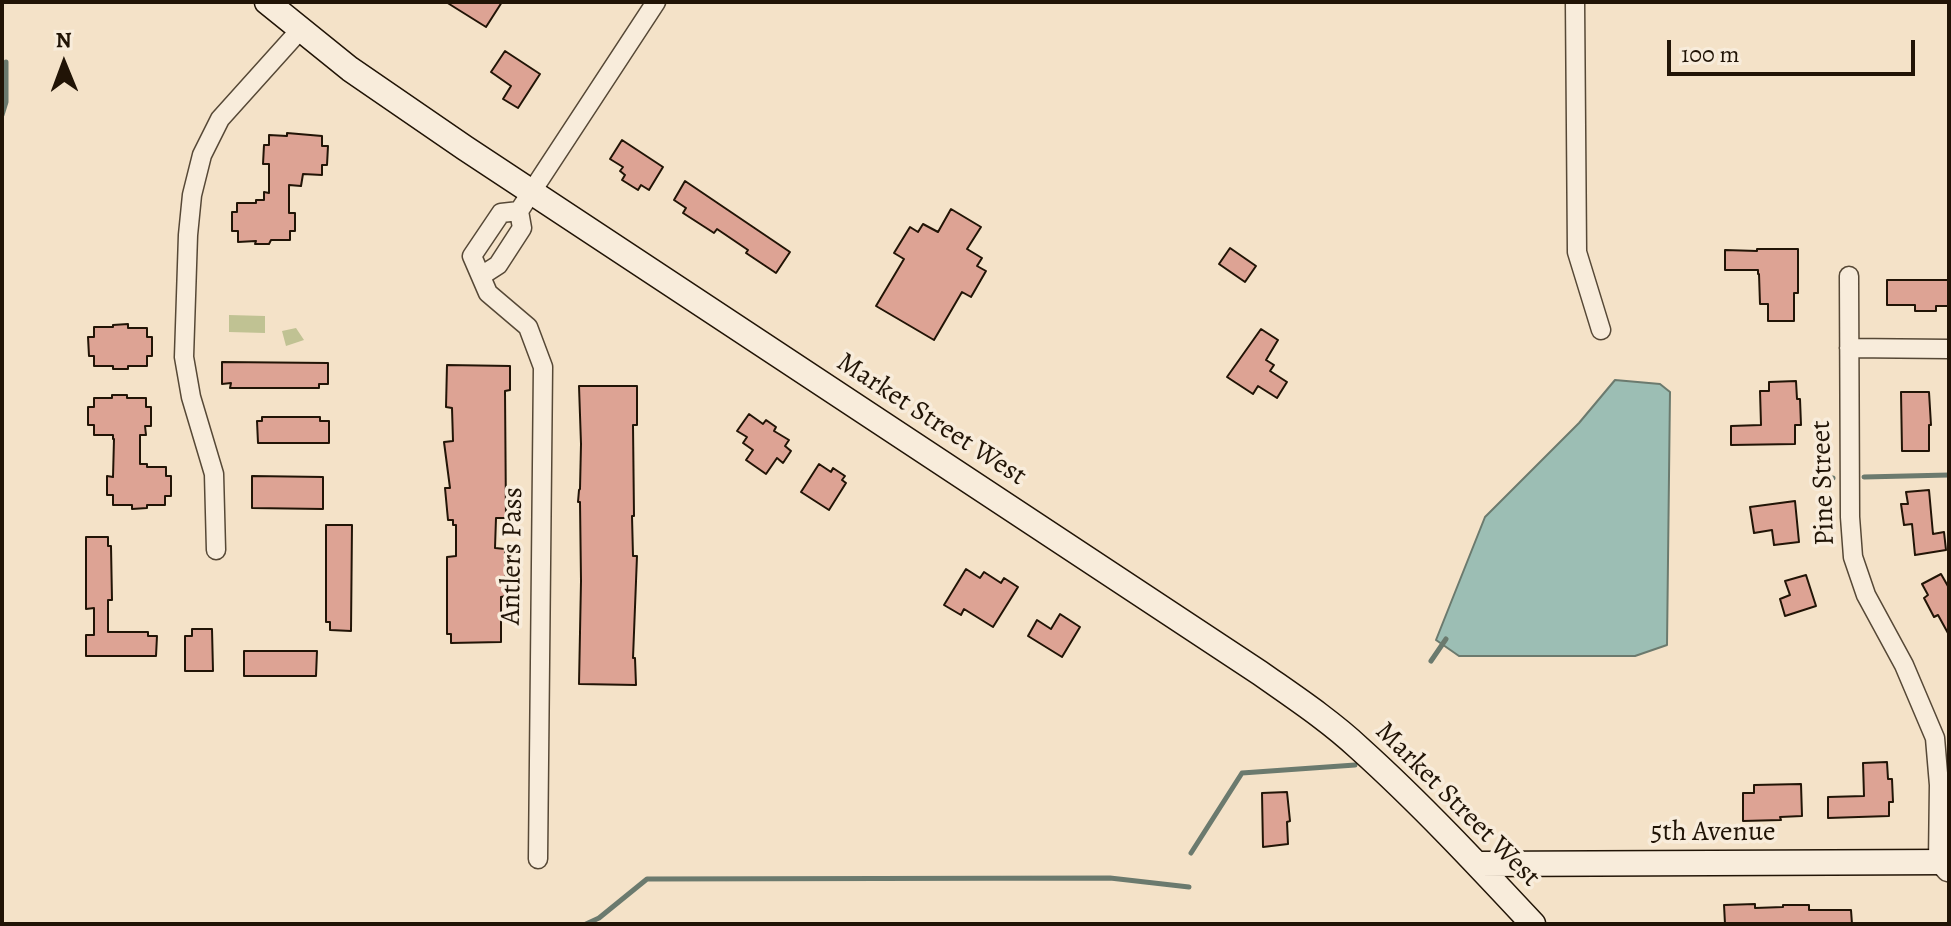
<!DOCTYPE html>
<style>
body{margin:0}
#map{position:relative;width:1951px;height:926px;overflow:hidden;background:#f4e2c8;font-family:Alegreya,serif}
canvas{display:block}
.frame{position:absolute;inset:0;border:4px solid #211406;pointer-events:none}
.north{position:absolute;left:24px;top:24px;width:80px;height:80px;-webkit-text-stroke:6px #f8ecdb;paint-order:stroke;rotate:359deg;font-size:22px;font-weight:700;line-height:32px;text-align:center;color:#211406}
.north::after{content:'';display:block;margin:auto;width:28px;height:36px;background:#211406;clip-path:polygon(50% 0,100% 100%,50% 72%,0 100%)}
.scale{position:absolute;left:1667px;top:40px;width:248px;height:36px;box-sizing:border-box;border:4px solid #211406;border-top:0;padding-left:10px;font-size:24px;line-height:28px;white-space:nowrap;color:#211406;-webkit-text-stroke:6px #f8ecdb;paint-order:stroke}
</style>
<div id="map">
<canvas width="1951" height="926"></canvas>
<div class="frame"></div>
<div class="north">N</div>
<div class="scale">100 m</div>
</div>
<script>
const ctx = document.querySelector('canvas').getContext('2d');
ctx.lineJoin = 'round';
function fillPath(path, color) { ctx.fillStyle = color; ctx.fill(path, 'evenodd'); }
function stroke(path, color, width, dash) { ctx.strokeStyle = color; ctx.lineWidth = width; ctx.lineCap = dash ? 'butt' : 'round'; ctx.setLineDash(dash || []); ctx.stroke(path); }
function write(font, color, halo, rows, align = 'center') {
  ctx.font = font + ' Alegreya,serif'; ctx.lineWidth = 7; ctx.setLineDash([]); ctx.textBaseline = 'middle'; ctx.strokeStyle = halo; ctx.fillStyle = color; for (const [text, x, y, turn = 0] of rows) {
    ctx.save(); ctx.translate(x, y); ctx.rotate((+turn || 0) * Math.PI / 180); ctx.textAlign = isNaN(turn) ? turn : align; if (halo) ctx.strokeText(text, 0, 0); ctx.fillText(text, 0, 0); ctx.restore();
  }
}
const green = new Path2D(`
 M229,315L265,316V333L229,332Z
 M296,328L304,340L286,346L282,331Z`);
const water = new Path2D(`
 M1615,380L1660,384L1670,392L1667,645L1635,656H1459L1436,640L1485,517L1579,423Z`);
const stream = new Path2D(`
 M2,115L6,102V62
 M1864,477L1949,475
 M1821,478H1833
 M1431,661L1446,639
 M1191,853L1242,773L1355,765
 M586,924L599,918L647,879L1110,878L1189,887`);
const building = new Path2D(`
 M446,2H502L486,27Z
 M505,51L540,74L518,108L503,99L511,86L491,72Z
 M287,133L322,136V146H328L327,165H322V175L303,174L301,186L289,185V213H295V231H290V240H271L269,244H255L256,241L238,242V231H232V212H237V203H256V200H264V192L269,193V164H263L264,145H269V135L287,136Z
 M622,140L663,167L649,190L641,185L638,190L622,180L625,175L620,171L623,167L610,159Z
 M685,181L790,252L776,273L746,253L748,250L717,229L714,233L683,213L686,208L674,200Z
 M951,209L981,227L967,249L982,258L977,266L986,271L971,297L962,292L934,340L876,306L904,259L894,253L910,227L918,232L923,224L938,232Z
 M1230,248L1256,266L1245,282L1219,264Z
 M1757,249H1798V293H1794V321H1768V304H1760L1759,274H1758V270H1725V250L1757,251Z
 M1887,280H1949V306H1936V311H1915V305H1887Z
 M128,324V328H147V337H152V356H147V366H128V369H113V366H94V356H89L88,337H94V327H113V325Z
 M1261,329L1278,340L1266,360L1274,365L1270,371L1287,382L1277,398L1258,386L1253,394L1227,377Z
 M222,362L328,363V384H319V388H230L231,383L222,384Z
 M447,365L510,366V390L505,391L506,518H496L495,548L505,549L506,596L501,597V642L451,643V634H447V557L456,556V525H453V520H448L445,488H450L444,442L453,441L452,408L446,407Z
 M1796,381L1797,399H1800L1801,425H1795V444L1731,445V426L1761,425L1760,391H1769V382Z
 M579,386H637V425H633L634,516H632L633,556H637L633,658H635L636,685L579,684L581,581L580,502H578L579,490L580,489L581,444Z
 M1901,392H1929L1931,425H1929V451H1902Z
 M112,395H127V398H146V407H151V426H145L146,435H140V464H147V467H166V476H171V496H165V505H147V508L132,509V505H113V495H107V476L113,477L114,439H113V435H94V425H88V407H94V398H112Z
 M749,414L763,424L766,420L776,427L774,431L789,440L785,446L791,451L783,463L777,458L766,474L746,460L753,450L743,443L747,437L737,431Z
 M262,417H320V421H329V443H258L257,421H262Z
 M819,464L831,472L833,468L845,476L842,480L846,483L829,510L801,492Z
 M252,476L323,477V509L252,508Z
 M1929,490L1933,534L1944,532L1946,550L1915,555L1912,524L1904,525L1901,504H1908L1906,492Z
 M1795,501L1799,542L1774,545L1772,530L1754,533L1750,507Z
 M326,525H352L351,631L330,630V622H326Z
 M86,537H108V546H111L112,600H108V632H148V636H157L156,656H86V635H94V608L86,609Z
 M966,569L980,578L984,572L1001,583L1004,578L1018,587L993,627L964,609L961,615L944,605Z
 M1941,574L1949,588V635L1938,615L1934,617L1924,598L1928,595L1922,584Z
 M1806,575L1816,606L1785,616L1780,599L1790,595L1785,581Z
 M1060,614L1080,627L1062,657L1028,636L1037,620L1051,629Z
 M192,629H212L213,671H185V636H192Z
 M244,651H317L316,676H244Z
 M1887,762L1888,779H1892L1893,802H1889V816L1828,818V797L1864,796L1863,763Z
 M1801,784L1802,816L1780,817L1781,820L1743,821V793H1754V785Z
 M1287,792L1290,821L1287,822L1288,844L1263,847L1262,793Z
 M1755,904V908L1783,907V905H1809V910H1851L1852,924H1725L1724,905Z`);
const street = new Path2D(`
 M1575,2L1577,252L1601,330
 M519,211L501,213L472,256L488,293L528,327L543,367L538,859
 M481,276L498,265L522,228L519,211L656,2
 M1849,276L1850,517L1853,557L1866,595L1904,665L1935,738L1939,785L1938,862L1947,872
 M1849,348L1949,349
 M216,550L214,474L191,397L184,357L188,235L192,195L202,155L220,119L300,30`);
const secondary = new Path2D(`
 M267,2L350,69L465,148L1260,673C1294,697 1329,720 1359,748C1420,803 1477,864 1533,924
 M1477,864L1949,862`);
const streetNames = [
 ["Market Street West",931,420,33],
 ["Pine Street",1824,483,-92],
 ["Antlers Pass",513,556,-89],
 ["Market Street West",1457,805,45],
 ["5th Avenue",1713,833]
];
fillPath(green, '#c0c293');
fillPath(water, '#9cbeb4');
stroke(water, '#6b7a6e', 2);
stroke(stream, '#6b7a6e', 5);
fillPath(building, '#dda394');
stroke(building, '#211406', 2);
stroke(street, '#564836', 21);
stroke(secondary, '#211406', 27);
stroke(street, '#f8ecdb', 18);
stroke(secondary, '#f8ecdb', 24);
write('28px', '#211406', '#f8ecdb', streetNames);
</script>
